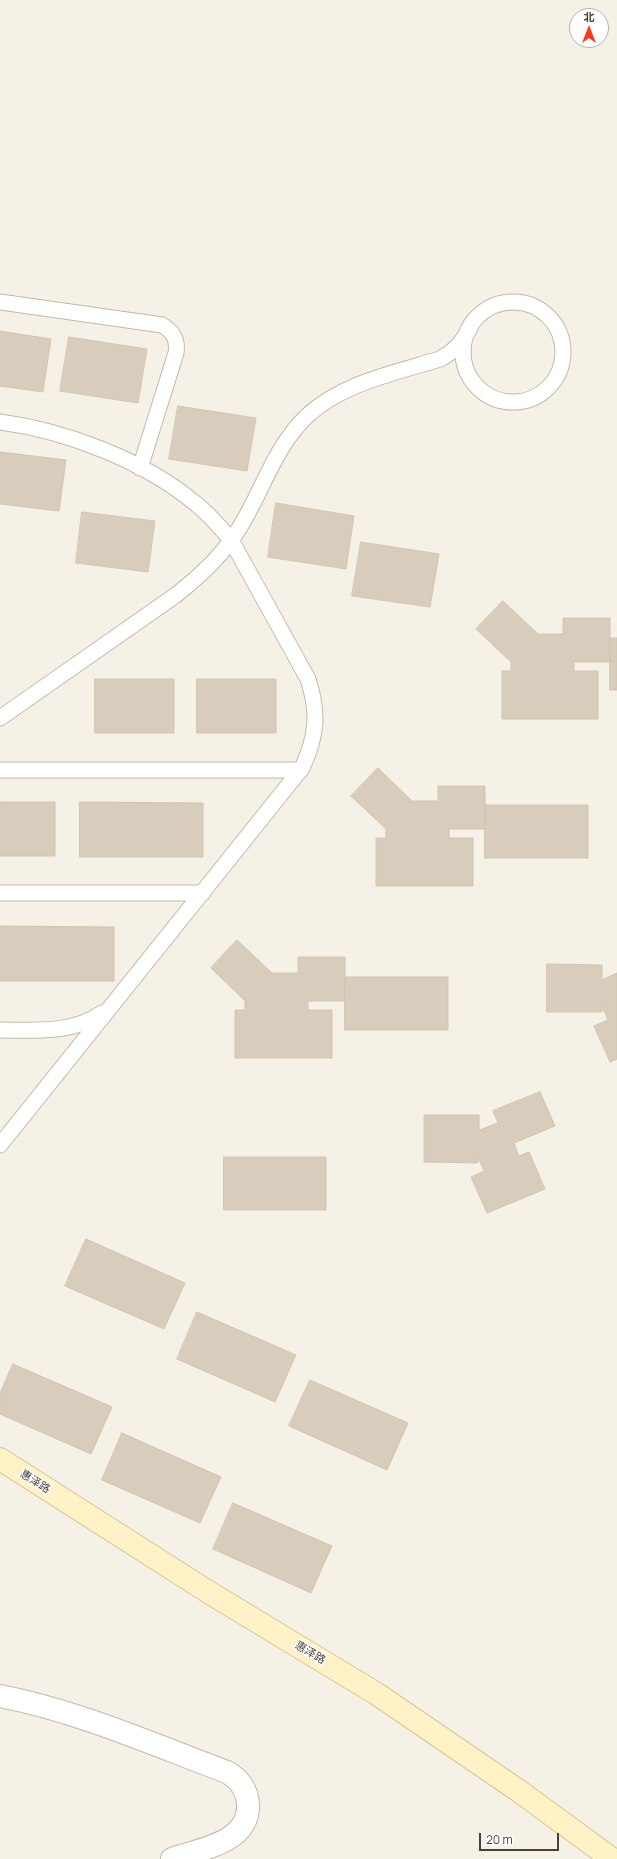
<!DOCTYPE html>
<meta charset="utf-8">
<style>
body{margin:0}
#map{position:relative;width:617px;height:1859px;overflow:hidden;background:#f5f1e7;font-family:Manrope,"Noto Sans SC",sans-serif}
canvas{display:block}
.north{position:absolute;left:569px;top:8px;width:40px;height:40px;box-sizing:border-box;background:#fff;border:1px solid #b6b3ae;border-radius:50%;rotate:0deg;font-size:11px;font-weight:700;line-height:16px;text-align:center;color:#494135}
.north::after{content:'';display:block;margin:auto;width:14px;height:18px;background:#ff3914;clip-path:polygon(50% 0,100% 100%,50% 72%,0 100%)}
.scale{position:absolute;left:479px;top:1833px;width:80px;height:18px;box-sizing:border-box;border:2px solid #494135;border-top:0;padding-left:5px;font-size:12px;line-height:14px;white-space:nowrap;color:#494135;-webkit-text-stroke:3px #fff;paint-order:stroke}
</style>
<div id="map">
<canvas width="617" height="1859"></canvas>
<div class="north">北</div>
<div class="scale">20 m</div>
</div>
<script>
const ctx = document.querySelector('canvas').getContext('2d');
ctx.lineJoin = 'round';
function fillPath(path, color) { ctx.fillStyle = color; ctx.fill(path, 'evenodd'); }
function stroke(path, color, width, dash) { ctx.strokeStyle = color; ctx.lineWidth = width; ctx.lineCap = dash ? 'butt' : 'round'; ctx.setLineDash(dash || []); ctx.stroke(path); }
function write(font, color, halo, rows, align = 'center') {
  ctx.font = font + ' Manrope,"Noto Sans SC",sans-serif'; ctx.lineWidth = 3; ctx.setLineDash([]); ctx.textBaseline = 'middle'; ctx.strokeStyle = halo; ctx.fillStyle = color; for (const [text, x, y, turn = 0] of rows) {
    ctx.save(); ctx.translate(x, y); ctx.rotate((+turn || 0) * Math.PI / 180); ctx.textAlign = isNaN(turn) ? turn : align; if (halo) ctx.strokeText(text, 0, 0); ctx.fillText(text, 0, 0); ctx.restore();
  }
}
const building = new Path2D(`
 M0,331L51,339L43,392L0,386Z
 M69,337L147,349L138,403L60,391Z
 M178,406L256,418L247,471L169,459Z
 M0,452L66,460L59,511L0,504Z
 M276,503L354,516L346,569L268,557Z
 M82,512L155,521L148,572L76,563Z
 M361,542L439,554L430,607L352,596Z
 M503,601L538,634H563V618H610V662H574V671H598V719H502V671H511V662L476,629Z
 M610,638H617V690H610Z
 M95,679H174V733H95Z
 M197,679H276V733H197Z
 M378,768L412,801H438V786H485V829H449V838H473V886H376V838H386V829L351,796Z
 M0,802H55V856H0Z
 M80,802L203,803V857H80Z
 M485,805H588V858H485Z
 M0,926L114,927V981H0Z
 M237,940L272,973H298V957H345V1001H308V1010H332V1058H235V1010H245V1001L211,968Z
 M547,964L602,965V980L617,973V1059L610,1062L594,1026L608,1020L602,1006V1012H547Z
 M345,977H448V1030H345Z
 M540,1092L555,1126L514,1143L519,1156L529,1152L545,1189L487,1213L471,1177L484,1171L478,1157V1163L424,1162V1115H479V1130L498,1123L493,1111Z
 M224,1157H326V1210H224Z
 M86,1239L185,1283L164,1329L65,1286Z
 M197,1312L296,1355L275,1402L177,1359Z
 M13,1364L112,1407L91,1454L0,1414V1394Z
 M310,1380L408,1423L387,1470L289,1426Z
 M122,1433L221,1477L200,1523L102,1480Z
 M233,1503L332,1546L311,1593L213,1549Z`);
const lane = new Path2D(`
 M0,302L162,325C174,332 178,340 176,353L140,468
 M463 352a50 50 0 1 1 100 0a50 50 0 1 1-100 0Z
 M0,422C66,431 143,460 195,503C209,514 220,527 231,540L308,679C319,713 317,736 302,768L0,1145
 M0,718L176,595C201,575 224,554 240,527C263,490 275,446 307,416C342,383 395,373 440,359C454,352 462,342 470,328
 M0,770H301
 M0,893H203
 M0,1030C35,1030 72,1034 102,1013`);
const street = new Path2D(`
 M0,1696C78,1711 152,1744 227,1772C239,1779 247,1789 248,1804C250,1843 200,1849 172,1859`);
const secondary = new Path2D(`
 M0,1459L210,1593L377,1694L519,1791L612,1859`);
const streetNames = [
 ["惠泽路",35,1482,32],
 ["惠泽路",310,1653,31]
];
fillPath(building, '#d8cdbc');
stroke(building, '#d3c5ae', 1);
stroke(lane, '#c1b9a9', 17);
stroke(street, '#c1b9a9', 24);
stroke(secondary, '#d9c693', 24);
stroke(lane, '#fff', 15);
stroke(street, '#fff', 22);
stroke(secondary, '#fff2c7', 22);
write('11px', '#494135', '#fff', streetNames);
</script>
